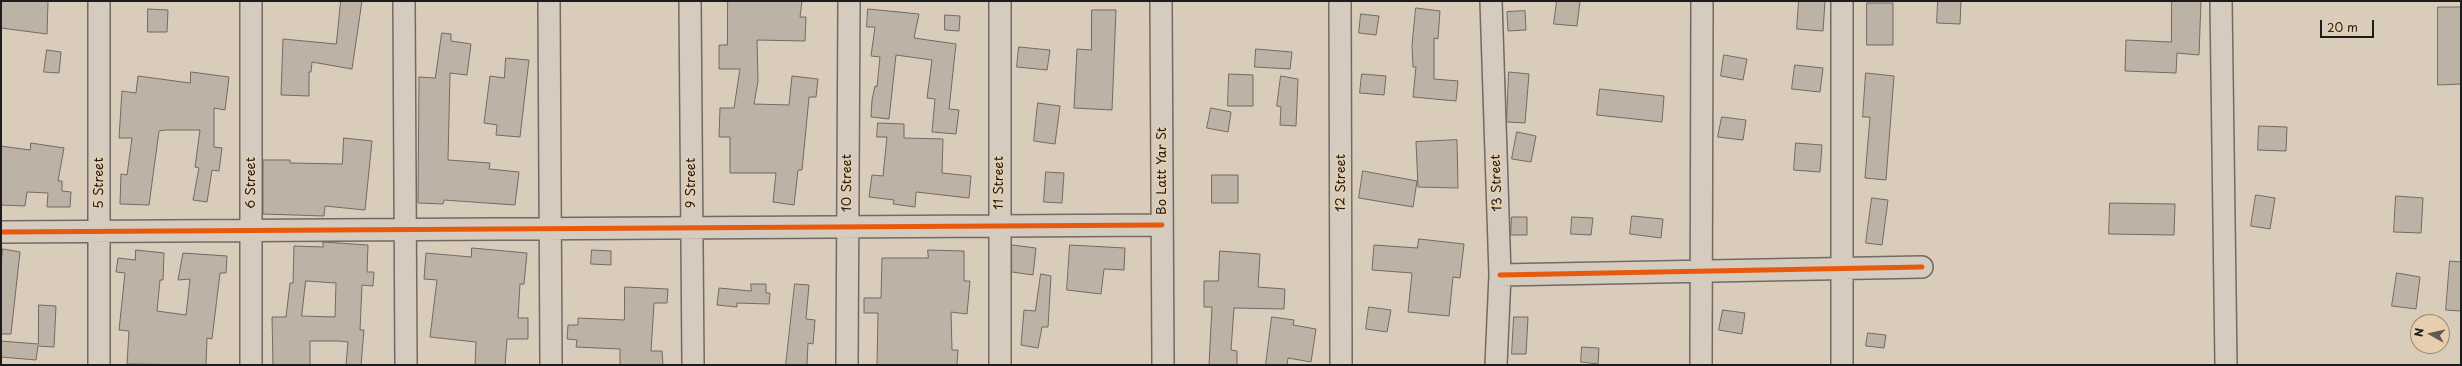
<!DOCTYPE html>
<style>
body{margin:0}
#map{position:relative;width:2462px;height:366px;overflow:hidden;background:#d9ccbb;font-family:"Playpen Sans",sans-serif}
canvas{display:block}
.frame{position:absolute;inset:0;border:2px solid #1c1c1c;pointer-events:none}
.north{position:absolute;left:2410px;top:314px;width:40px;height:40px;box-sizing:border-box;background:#e6ceae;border:1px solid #958774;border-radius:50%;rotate:278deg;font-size:11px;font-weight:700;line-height:16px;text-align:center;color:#1c1c1c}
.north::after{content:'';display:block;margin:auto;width:14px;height:18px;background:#5e5a54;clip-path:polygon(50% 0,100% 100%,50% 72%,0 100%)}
.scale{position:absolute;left:2320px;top:20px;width:54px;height:18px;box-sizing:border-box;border:2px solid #1c1c1c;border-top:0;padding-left:5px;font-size:12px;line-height:14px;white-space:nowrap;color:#1c1c1c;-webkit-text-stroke:3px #e6ceae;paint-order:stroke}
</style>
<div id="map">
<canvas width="2462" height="366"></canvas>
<div class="frame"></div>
<div class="north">N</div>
<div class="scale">20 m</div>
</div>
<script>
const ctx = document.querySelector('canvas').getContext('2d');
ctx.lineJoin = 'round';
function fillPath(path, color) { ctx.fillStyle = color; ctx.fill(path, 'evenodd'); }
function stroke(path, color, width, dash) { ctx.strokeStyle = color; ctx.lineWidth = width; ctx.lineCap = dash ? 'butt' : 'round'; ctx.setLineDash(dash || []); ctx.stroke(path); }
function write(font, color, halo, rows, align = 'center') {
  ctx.font = font + ' "Playpen Sans",sans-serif'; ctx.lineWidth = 3.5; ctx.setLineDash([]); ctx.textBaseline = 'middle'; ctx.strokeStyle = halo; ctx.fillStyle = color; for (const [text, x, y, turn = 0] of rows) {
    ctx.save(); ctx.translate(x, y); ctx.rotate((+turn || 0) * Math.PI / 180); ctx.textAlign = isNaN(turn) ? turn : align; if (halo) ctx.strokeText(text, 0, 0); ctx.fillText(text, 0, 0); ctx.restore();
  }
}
const building = new Path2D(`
 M1,1H48L47,34L1,28Z
 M341,1H362L352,69L312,62L311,72H309V96L281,95L283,39L336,44Z
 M728,1H802L800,17H806L805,41L757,40L758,81L754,104L789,105L792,76L818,79L816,97H809L802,170H798L794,205L773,202L776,173H730V137H719L720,108H734L740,69H719V45H727Z
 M1557,1H1580L1577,26L1554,24Z
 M1799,1H1825L1823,31L1797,29Z
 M1938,1H1961L1960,24L1937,23Z
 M2172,1H2201L2199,55L2177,53L2176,73L2125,71L2126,40L2171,42Z
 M1867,3H1893V45H1867Z
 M2438,7H2461V84L2438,85Z
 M1416,8L1440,11L1438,39L1434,38V79L1458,81L1456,101L1413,97L1416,67H1413L1412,46Z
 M148,9L168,10L167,32H148Z
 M868,9L919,14L914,38L956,44L949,109L959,110L956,134L932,132L935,99L927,98L932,60L896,55L889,119L871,117L872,100L875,86L877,87L880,57L871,56L875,27H867Z
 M1092,10H1116L1112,110L1074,108L1077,49L1091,50Z
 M1525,11L1526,30L1508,31L1507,12Z
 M1361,14L1379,16L1376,35L1359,33Z
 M945,15L960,16L959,31L945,30Z
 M442,33L451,34V41L471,44L467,75L450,73L448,160L490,163L489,169L519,172L515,205L444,200L443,204L418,203L419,77L435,78Z
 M1019,47L1050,50L1047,70L1017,67Z
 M1256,49L1292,52L1290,69L1255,67Z
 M47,50L61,52L59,73L44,72Z
 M1724,55L1747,59L1743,80L1721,76Z
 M506,58L529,60L520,137L496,135L497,125L484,123L490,76L504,78Z
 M1795,65L1823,68L1820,92L1792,89Z
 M191,72L229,77L225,110L214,108V147L222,148L219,171L212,170L207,202L193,200L199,168L195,167L200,130H166L159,131L149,205L120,204L121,174L127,175L132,138H119L122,91L136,93L138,76L190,83Z
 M1509,72L1529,74L1525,123L1507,122Z
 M1866,73L1894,76L1886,180L1865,178L1870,117H1863Z
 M1229,74L1253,75V106H1228Z
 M1362,74L1386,76L1384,95L1360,93Z
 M1281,76L1298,79L1296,126L1280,125L1281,107L1277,106Z
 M1600,89L1664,96L1662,122L1597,115Z
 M1038,103L1060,106L1055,144L1034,141Z
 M1211,108L1231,112L1228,132L1207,128Z
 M1722,117L1746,120L1743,140L1718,137Z
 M878,123L904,124V138L943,139L942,173L971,176L969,198L916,192L915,207L893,204L894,200L869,197L872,175L883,176L887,137H877Z
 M2259,126L2287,127L2286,151L2258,150Z
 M1517,132L1536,136L1531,162L1512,159Z
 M344,138L372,141L365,210L325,206L324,216L263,214V160H290V163L342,164Z
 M1457,140L1458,188L1418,187L1416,142Z
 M31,143L64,148L58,181H62V191L71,192L70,207H47L48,193L27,192L25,206L1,205V146L30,150Z
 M1796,143L1822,145L1820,172L1794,170Z
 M1363,171L1417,181L1413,207L1359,198Z
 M1046,172L1064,173L1062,203L1044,202Z
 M1212,175H1238V203H1212Z
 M2256,195L2275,198L2270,229L2251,226Z
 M2396,196L2423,198L2421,233L2394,232Z
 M1872,198L1888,200L1882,245L1866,243Z
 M2110,203L2175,204L2174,235L2109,234Z
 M1632,216L1663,219L1661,238L1630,234Z
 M1512,217H1527V235H1511Z
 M1572,217L1593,218L1591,235L1571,234Z
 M1419,239L1464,244L1460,278L1453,277L1449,316L1408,312L1412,273L1372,270L1374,245L1417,248Z
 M323,242L368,245L367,272H374L373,286L362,285L360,330H364L361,365H346L348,342L339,341H310V365H273L272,317H286L290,283H293L294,246L323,247ZM306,281L336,283L335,317L302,316Z
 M1012,245L1036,248L1033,275L1012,272Z
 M1070,245L1125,248L1124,270L1104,269L1101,294L1067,290Z
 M472,248L527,253L524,284H520L518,318H528V339H507L505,365H475L476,342L430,337L437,280L424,279L426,253L471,257Z
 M3,249L20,252L11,334H1V263Z
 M136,250L164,253L163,280H160L157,311L186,315L190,279L178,280L183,253L227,256L226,273H220L212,339L207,338L206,365L127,364L129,331L119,330L125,273L116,272L118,258L135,260Z
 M592,250L611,251V265L591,264Z
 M928,250L964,251V281H970L967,314L951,312L952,350H958L957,365H877L878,313H864V298H881L882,258H928Z
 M1220,251L1260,254L1258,287L1285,289L1284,309L1234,308L1231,350L1237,351V365H1209L1212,307H1204V281H1218Z
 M2450,261L2461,262V311L2446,310Z
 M2397,273L2420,277L2416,309L2392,306Z
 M1041,274L1051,276L1048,327H1042L1038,348L1021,345L1024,310L1035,311Z
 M751,284H766V293H770L769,304L737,303V307L717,305L719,288L751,291Z
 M795,284L809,285L806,319L815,320L813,344L808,343L807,365H786Z
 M625,287L668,289L667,303H654L651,351H662L663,365H620V349L576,347L577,340L567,339L568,325H578V318L624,320Z
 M39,305L56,306L54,347L38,346L36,360L1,357V341L38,344Z
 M1369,307L1391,310L1387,332L1366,329Z
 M1723,310L1745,313L1742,334L1719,330Z
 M1272,317L1294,320L1293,325L1316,329L1311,362L1288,358L1287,365H1266Z
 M1514,317H1528L1526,354H1512Z
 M1868,333L1886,335L1884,348L1866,346Z
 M1582,347L1599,348L1598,364L1581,362Z`);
const street = new Path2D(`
 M99,1V365
 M251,1V365
 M404,1L406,365
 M549,1L551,365
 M690,1L693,365
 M1000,1V365
 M1161,1L1163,365
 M1340,1L1341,365
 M1491,1L1500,275L1496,365
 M2221,1L2226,365
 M1,232L1162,225
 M1500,275L1922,267
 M847,365L849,1
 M1701,365L1702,1
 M1842,365V1`);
const cycleway = new Path2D(`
 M1,232L1162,225
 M1500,275L1922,267`);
const streetNames = [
 ["Bo Latt Yar St",1162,171,-90],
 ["5 Street",99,183,-90],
 ["6 Street",251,183,-90],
 ["9 Street",691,183,-90],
 ["10 Street",847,183,-90],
 ["11 Street",999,183,-90],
 ["12 Street",1341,183,-90],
 ["13 Street",1497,183,-92]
];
fillPath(building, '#bcb2a6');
stroke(building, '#716b64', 1);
stroke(street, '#716b64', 24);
stroke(street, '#d5cbbf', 21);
stroke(cycleway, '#e8590c', 5);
write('13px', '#1c1c1c', '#e6ceae', streetNames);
</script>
